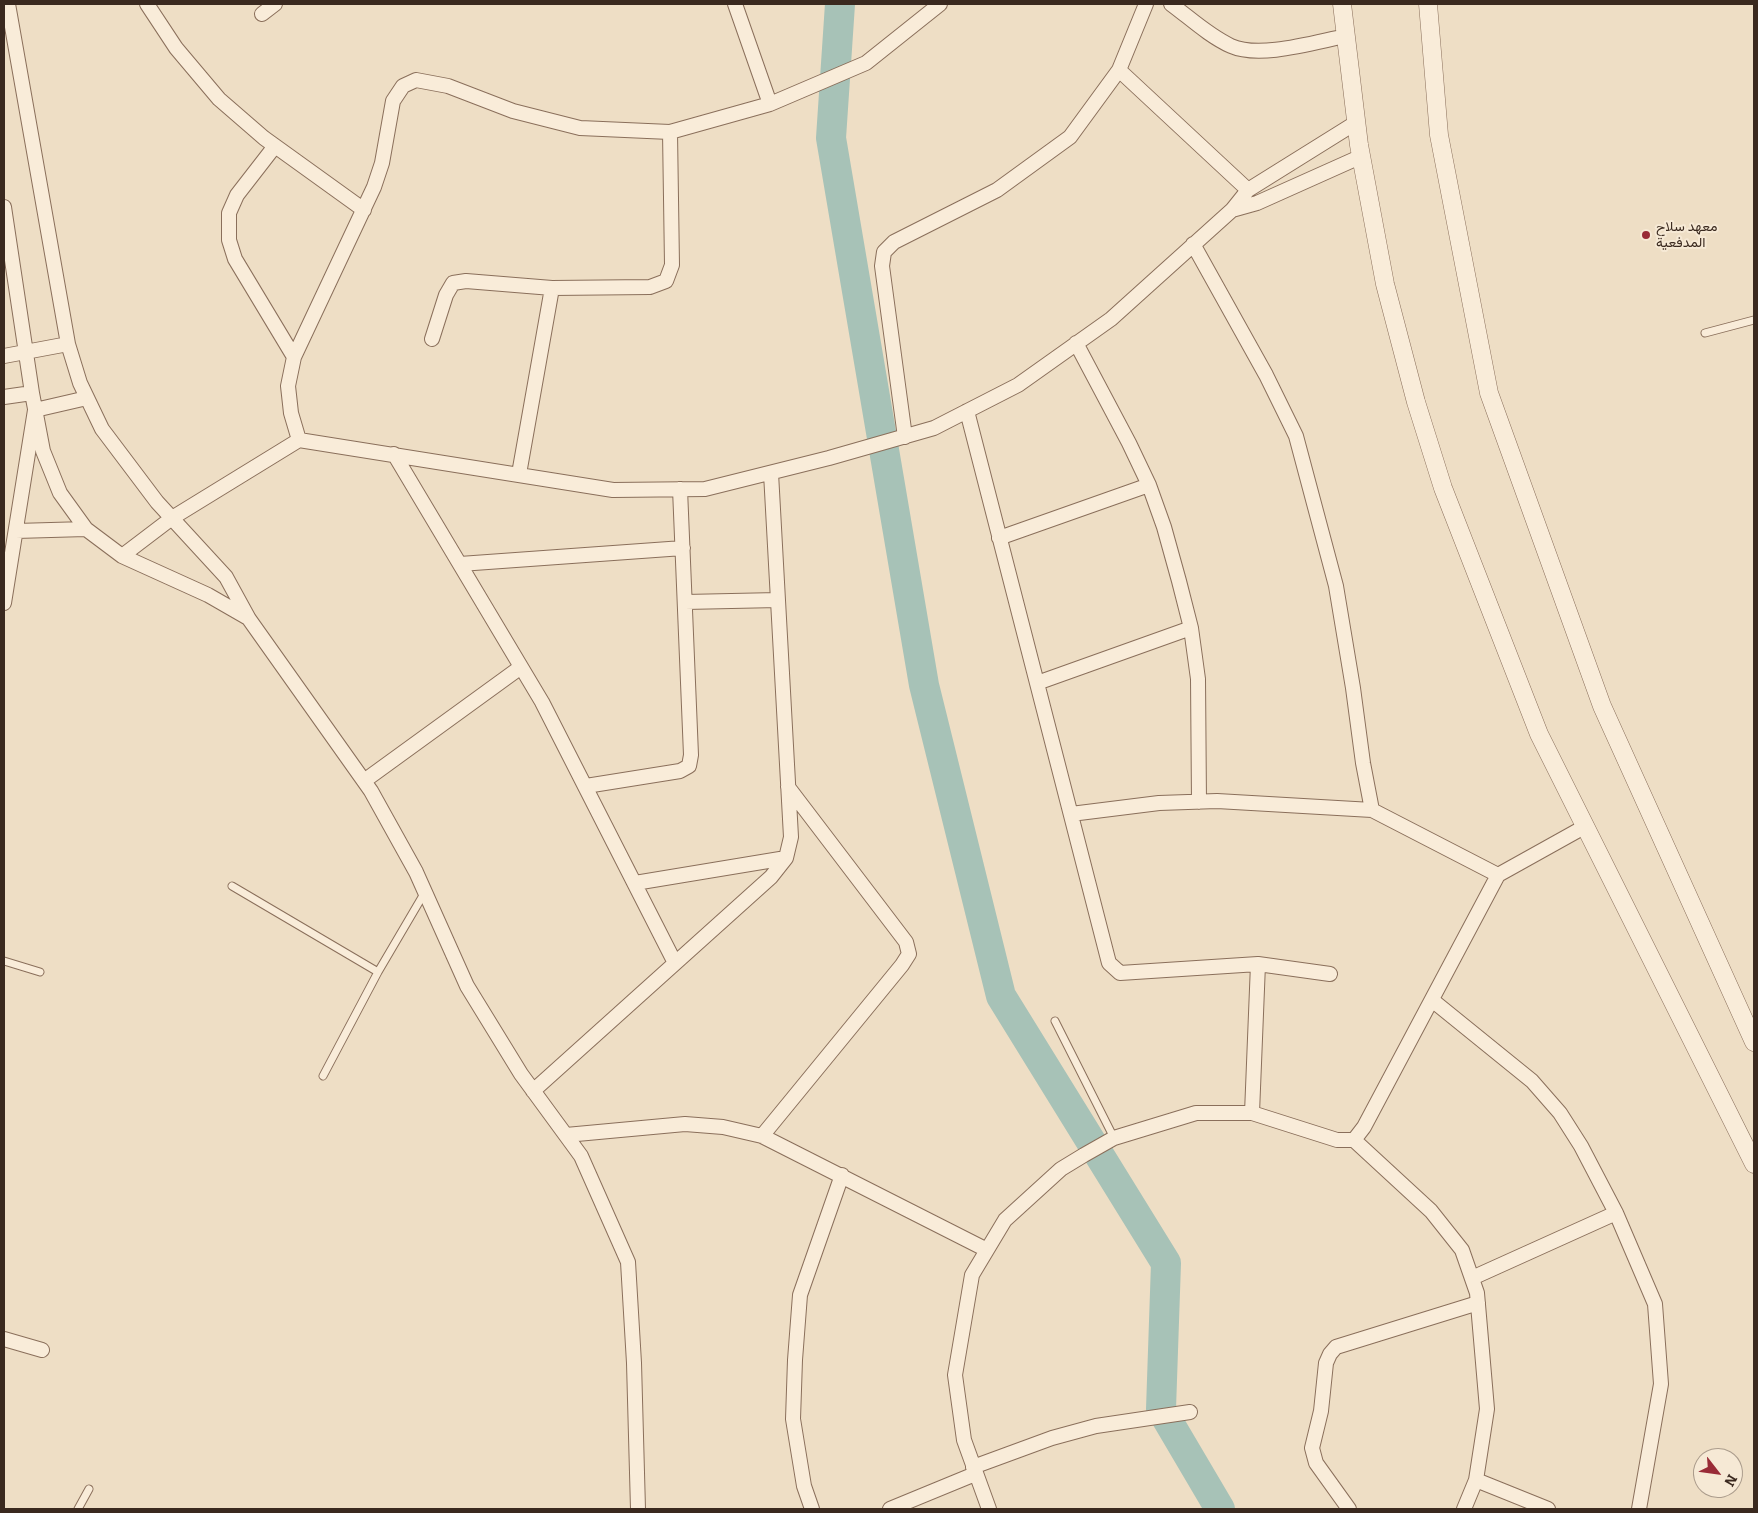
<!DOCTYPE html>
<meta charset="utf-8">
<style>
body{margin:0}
#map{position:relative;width:1758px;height:1513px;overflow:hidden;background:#eedec5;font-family:Bitter,serif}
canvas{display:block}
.frame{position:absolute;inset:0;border:5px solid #3a291f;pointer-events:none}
.north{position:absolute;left:1693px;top:1448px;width:50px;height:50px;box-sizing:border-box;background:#f6e9d5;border:1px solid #ab9c8c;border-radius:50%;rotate:120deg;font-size:14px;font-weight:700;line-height:20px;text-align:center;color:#3a291f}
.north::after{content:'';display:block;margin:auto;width:18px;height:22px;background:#992b37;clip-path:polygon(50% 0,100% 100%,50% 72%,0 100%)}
</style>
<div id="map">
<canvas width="1758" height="1513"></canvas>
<div class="frame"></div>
<div class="north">N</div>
</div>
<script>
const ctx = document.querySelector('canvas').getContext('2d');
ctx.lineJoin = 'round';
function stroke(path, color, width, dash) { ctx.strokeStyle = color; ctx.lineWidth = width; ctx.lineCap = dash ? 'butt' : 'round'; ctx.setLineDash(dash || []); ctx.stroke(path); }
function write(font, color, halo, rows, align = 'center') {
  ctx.font = font + ' Bitter,Vazirmatn,serif'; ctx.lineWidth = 4; ctx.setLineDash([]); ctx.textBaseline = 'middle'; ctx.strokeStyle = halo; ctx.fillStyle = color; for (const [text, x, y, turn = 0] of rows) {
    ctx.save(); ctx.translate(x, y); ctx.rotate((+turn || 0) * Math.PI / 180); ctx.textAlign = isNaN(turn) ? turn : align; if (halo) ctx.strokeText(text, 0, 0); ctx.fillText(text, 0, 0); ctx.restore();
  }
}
const river = new Path2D(`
 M840,4L831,138L924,685L1001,996L1166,1263L1161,1409L1220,1509`);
const service = new Path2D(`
 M1705,333L1754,320
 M232,886L378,972
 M4,961L40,972
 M1055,1021L1114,1138
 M323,1076L378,972L425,892
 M78,1509L89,1489`);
const minor = new Path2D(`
 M8,4L68,344L80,383L102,429L157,502L226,577L249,619L371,791L416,872L467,986L521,1074L581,1156L628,1262L634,1363L638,1509
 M147,4L176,48L219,99L264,138L364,210
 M735,4L770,104
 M1171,4C1190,18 1209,36 1231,46C1260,59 1315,42 1346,36
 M262,14L275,4
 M1119,70L1248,190
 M275,146L237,195L229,213V240L235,259L294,357
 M4,207L32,393L43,451L60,493L86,529L122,556L208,595L248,618
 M1232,210L1257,203L1362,156
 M1193,244L1266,375L1296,436L1336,586L1353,688L1363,763L1372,810L1498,875
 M432,339L446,295L453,283L466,281L552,288L650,287L666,281L672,265L670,132
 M1076,343L1129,443L1149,485L1164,527L1179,581L1191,628L1198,679L1199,802
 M4,356L68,344
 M4,397L32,393
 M967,411L1109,963L1120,973L1258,964L1330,974
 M905,437L882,266L884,252L894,242L997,190L1070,137L1119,70L1146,4
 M299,440L291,413L288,386L294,357L374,187L382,163L393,101L403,86L416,80L448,86L513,111L580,128L670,132L770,104L866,63L940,4
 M394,454L542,702L675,963
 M519,474L552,288
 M16,531L86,529
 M999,538L1149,485
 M122,556L172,518L299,440L613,490L705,489L829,458L934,428L1018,385L1111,319L1232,210L1248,190L1357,122
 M460,564L683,548
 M685,602L778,600
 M4,603L35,410L87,398
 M1037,683L1191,628
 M364,781L521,667
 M586,786L680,771L689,766L691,755L680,489
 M1071,814L1159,803L1217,801L1372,810
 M635,883L786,858
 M1432,1000L1532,1081L1560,1113L1581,1146L1616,1213L1655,1304L1661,1384L1639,1509
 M533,1091L771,877L786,858L791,837L771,473
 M1252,1113L1258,964
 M566,1135L685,1124L723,1127L762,1136L987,1250
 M762,1136L902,965L909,954L906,942L788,787
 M1354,1140L1431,1211L1462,1250L1477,1293L1487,1409L1476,1480L1464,1509
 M1472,1278L1616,1213
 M4,1339L42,1350
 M973,1467L1052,1438L1096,1426L1190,1412
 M1476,1480L1548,1509
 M812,1509L804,1486L793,1419L795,1360L800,1295L842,1175
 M890,1509L975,1474
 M989,1509L964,1440L955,1375L972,1275L1005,1220L1061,1169L1084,1155L1114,1138L1196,1113H1252L1337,1140H1354L1364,1127L1498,875L1586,826
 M1349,1509L1316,1463L1312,1448L1321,1411L1326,1363L1330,1354L1336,1347L1478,1303`);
const tertiary = new Path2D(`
 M1342,4L1359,145L1385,284L1416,402L1443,488L1539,734L1754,1164
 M1428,4L1439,135L1489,393L1602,706L1754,1042`);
const markers = [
 [1646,235,5,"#992b37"]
];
const poiNames = [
 ["معهد سلاح",1656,227],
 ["المدفعية",1656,243]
];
stroke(river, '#a7c2b7', 30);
stroke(service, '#8a6f5b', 9);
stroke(minor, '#8a6f5b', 16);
stroke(tertiary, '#8a6f5b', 19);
stroke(service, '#f9ecd9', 7);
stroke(minor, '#f9ecd9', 14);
stroke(tertiary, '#f9ecd9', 18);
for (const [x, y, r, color] of markers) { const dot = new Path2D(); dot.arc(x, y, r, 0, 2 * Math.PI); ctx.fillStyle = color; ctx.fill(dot); stroke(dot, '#f6e9d5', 2); }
write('14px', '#3a291f', '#f6e9d5', poiNames, 'left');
</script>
